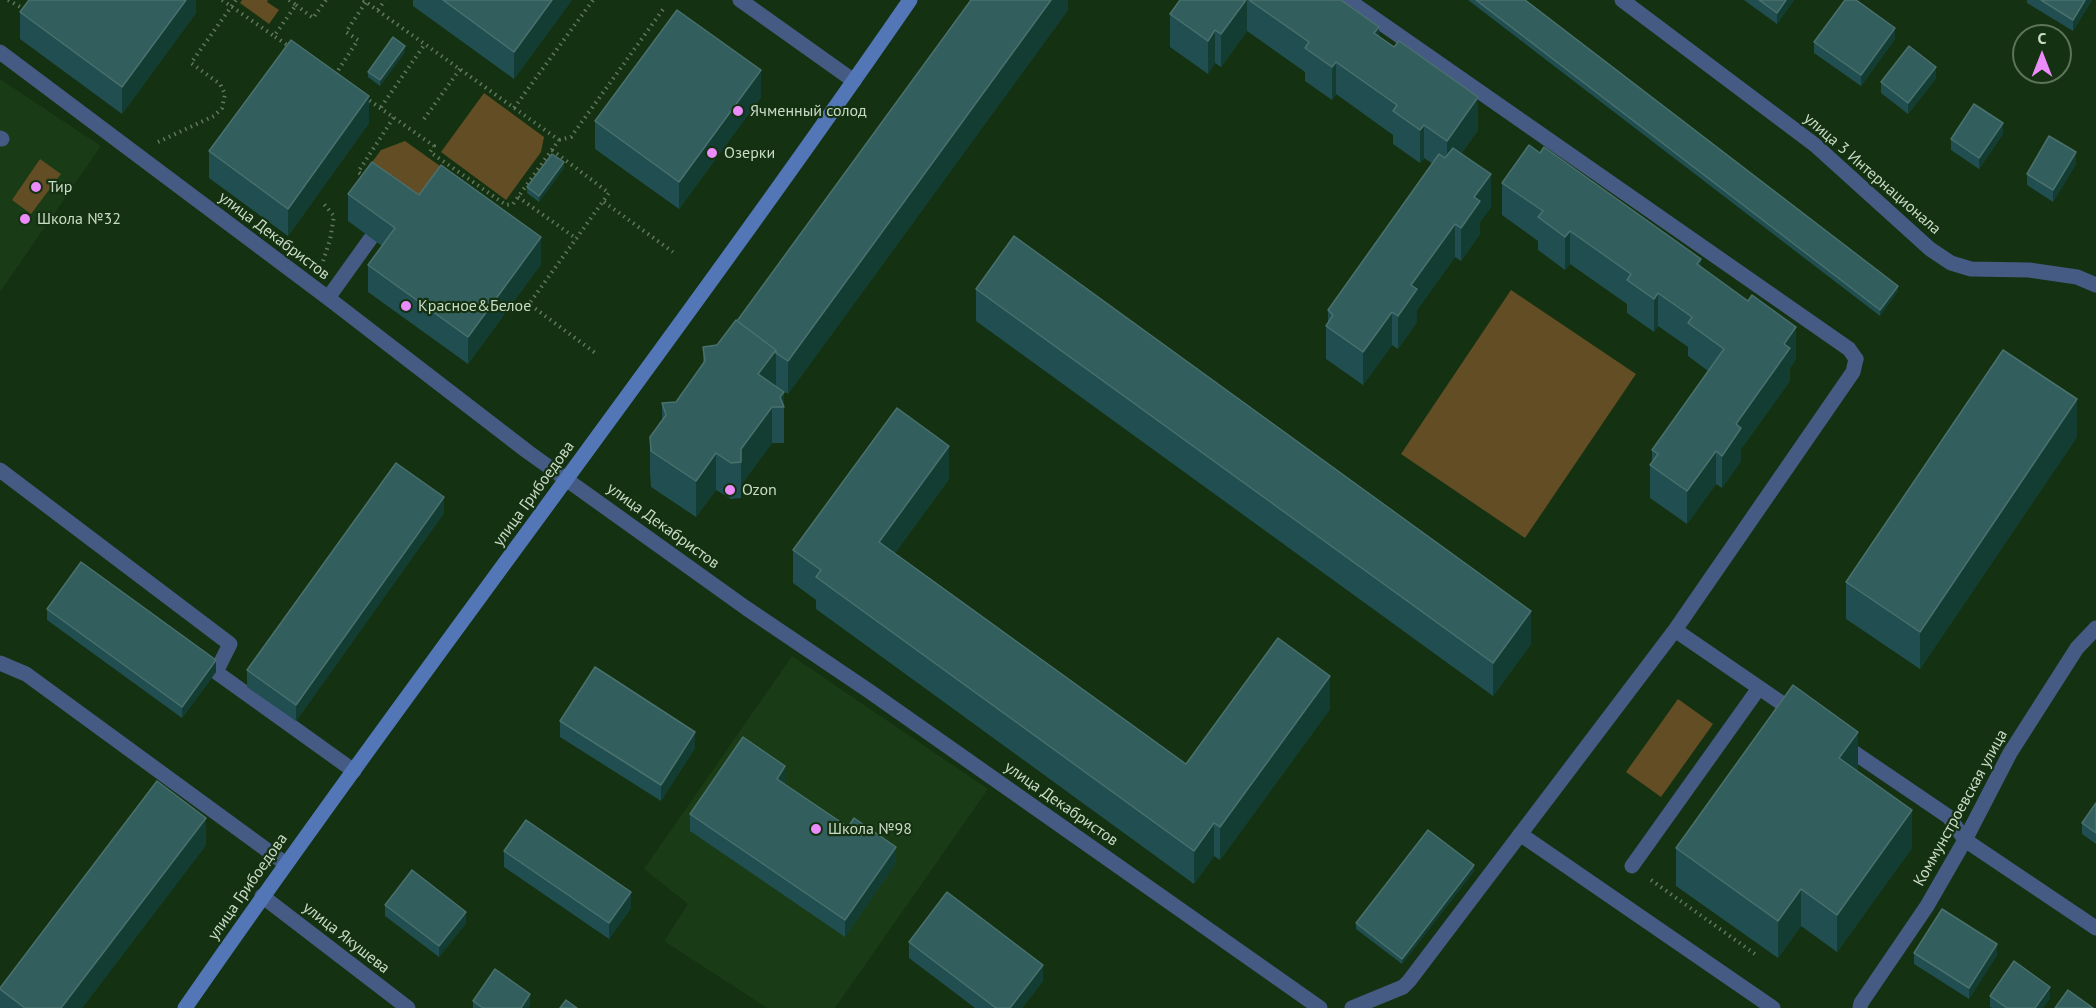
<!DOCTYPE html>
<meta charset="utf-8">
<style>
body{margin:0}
#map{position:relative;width:2096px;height:1008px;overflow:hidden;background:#143111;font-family:"PT Sans",sans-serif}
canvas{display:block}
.north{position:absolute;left:2012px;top:24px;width:60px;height:60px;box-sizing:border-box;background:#143111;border:2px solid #5c7559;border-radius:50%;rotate:0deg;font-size:16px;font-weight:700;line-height:24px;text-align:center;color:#c9dac6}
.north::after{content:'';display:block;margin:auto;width:21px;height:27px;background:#ec8cfb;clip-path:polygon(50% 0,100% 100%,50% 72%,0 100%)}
</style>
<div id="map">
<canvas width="2096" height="1008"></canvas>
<div class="north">С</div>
</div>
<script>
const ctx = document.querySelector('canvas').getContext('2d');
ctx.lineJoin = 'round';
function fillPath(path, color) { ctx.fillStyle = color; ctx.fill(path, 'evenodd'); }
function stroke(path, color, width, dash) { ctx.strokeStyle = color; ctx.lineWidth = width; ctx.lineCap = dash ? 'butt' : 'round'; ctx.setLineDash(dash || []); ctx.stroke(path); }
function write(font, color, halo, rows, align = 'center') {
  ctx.font = font + ' "PT Sans",sans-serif'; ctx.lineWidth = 4.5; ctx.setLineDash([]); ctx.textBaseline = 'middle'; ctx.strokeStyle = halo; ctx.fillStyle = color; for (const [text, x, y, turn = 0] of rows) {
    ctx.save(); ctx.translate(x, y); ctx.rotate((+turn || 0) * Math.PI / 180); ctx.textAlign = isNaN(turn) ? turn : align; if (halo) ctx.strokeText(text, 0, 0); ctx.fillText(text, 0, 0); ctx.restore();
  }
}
const built = new Path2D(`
 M0,79L101,146L0,292Z
 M792,656L988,789L835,1008H767L664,941L688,904L644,869Z`);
const green = new Path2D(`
 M242,0H268L267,2L279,10L269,24L240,3Z
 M484,93L544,137L541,152L506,200L441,152Z
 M405,141L440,166L411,206L364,173L381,150Z
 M40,159L61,174L31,214L12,200Z
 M1511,290L1636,374L1525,538L1401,454Z
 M1678,699L1713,724L1661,797L1626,772Z`);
const path = new Path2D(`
 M8,0L24,9
 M222,0L274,36
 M289,0L296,5L274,36L290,47
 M363,0L559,140L513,204L506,205L430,152L434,146L366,98
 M296,5L313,18L326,0
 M378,10L385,0
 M335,75L358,40L346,32L366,2
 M381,107L425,44
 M514,108L593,0
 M424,119L460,69
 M559,140L571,137L664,8
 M158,142L214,116L222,108L225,94L220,84L191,63L236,0
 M552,150L609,193L529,304L598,355
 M365,177L358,172L394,117
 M518,197L577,239
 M604,202L673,252
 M323,261L330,240L334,216L324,204
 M1651,880L1755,954`);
const lane = new Path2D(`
 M0,138L2,139
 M328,298L371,238
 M0,470L230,644L216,672L354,771
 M1675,630L1796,713
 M0,663L26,674L286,864
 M1843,745L1949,817L1965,840
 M1520,834L1773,1008
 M1632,866L1759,688
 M1352,1008L1403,987L1409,981L1675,630L1853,372L1856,359`);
const street = new Path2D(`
 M740,0L854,81
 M1348,0L1849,349L1856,359
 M1622,0L1815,145L1930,249L1951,263L1971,269L2029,270L2077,277L2096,285
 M0,52L328,298L528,452L746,608L869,691L1320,1008
 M1965,840L2096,928
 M262,896L408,1008
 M1860,1008L1861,1003L1927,906L1965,840L2010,753L2077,648L2096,628`);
const secondary = new Path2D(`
 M185,1008C421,668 675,341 910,0`);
const wall = new Path2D(`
 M196,0V13L122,114L20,39V12Z
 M413,0H572L514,79L413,6Z
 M1068,0V10L788,394L776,386L784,392V443H772L741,485V498L731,499L716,490L696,517L651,487L650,473V437L662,420V403L676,402L703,365V347L717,345L737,321Z
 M1180,0H1341L1478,130L1461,154L1491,207L1480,222V234L1461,261L1455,257L1417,310V322L1398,349L1392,345L1363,385L1326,359V326L1328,323V310L1433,164L1424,158L1420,163L1393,144V135L1336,94L1332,100L1305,81V72L1247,31L1221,67L1215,63L1208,74L1170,47V14Z
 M1468,0H1525L1898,291L1880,316Z
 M1744,0H1794L1777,24Z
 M2027,0H2092L2073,31L2027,3Z
 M1895,39L1861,86L1814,53V42Z
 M405,52L380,86L368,77V72Z
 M1936,78L1908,114L1881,93V82Z
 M761,97L679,209L595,149V121Z
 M369,123L288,236L209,178V151Z
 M2003,134L1979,169L1951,150V139Z
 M2076,164L2053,202L2027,185V174Z
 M564,168L539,202L527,193V187Z
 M1502,183L1701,267L1796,359L1790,368V381L1741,449V461L1722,488L1716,484L1687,524L1650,498V465L1652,462V450L1708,371L1688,356V347L1658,326L1654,332L1627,313V304L1570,264L1565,270L1538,250V241L1502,215Z
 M348,194L419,195L541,264L468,364L368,292V265L382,246L348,221Z
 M976,289L1531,644L1493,696L976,321Z
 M2077,437L1920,669L1846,619V582Z
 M949,479L895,553L1186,764L1330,709L1220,860L1214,856L1194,884L816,609V600L793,583V550Z
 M444,513L296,721L247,687V670Z
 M47,609L216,672L182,718L47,620Z
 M560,721L695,748L661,801L560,737Z
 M1858,769L1857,771L1912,848L1837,952L1801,926L1778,958L1676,886V848Z
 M785,782L784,784L848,827L896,863L845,937L690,831V814Z
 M2096,803V844L2082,834V823Z
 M206,845L82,1008H0V988Z
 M504,851L631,908L609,939L504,867Z
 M1474,871L1402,964L1356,929V923Z
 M385,905L466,923L439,957L385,916Z
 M909,942L1043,981L1022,1008H975L909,958Z
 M1914,953L1997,955L1969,999L1914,964Z
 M1990,996L2050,998L2043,1008H1992L1990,1007Z
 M473,1001L530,1005L528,1008H473Z`);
const shadedWall = new Path2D(`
 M186,0H196V13L122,114V87Z
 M552,0H572L514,79V52Z
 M1051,0H1068V10L788,394V361Z
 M1246,0H1247V31L1221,67V34Z
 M1786,0H1794L1777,24V13Z
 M2085,0H2092L2073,31V20Z
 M1379,27V60L1374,33Z
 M1895,28V39L1861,86V75Z
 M1215,30V63L1208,74V41Z
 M405,46V52L380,86V80Z
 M1336,62V94L1332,100V67Z
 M1936,67V78L1908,114V103Z
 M761,70V97L679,209V182Z
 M369,96V123L288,236V209Z
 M1478,97V130L1447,174V141Z
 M2003,123V134L1979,169V158Z
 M1424,125V158L1420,163V130Z
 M2076,152V164L2053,202V190Z
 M564,162V168L539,202V196Z
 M1491,174V207L1480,222V234L1461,261V228L1474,197Z
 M1455,224V257L1417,310V322L1398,349V316L1411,285Z
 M1570,231V264L1565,270V237Z
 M541,237V264L468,364V337Z
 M1701,259V291L1697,264Z
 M1898,286V291L1880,316V310Z
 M1658,293V326L1654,332V299Z
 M1392,312V345L1363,385V352Z
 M1796,327V359L1790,368V381L1741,449V461L1722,488V456L1736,424L1784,344Z
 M776,350V386L758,410V374Z
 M784,392V407L780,397Z
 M2077,399V437L1920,669V632Z
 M772,407V443L741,485V449Z
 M949,446V479L879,575V542Z
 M1716,451V484L1687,524V491Z
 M716,453V490L696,517V481Z
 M444,497V513L296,721V705Z
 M1531,611V644L1493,696V663Z
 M216,660V672L182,718V707Z
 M1330,676V709L1220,860V827Z
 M695,732V748L661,801V785Z
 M1858,732V769L1839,796V758Z
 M785,766V782L777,795V779Z
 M1912,810V848L1837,952V915Z
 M206,818V845L82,1008H61Z
 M1214,823V856L1194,884V851Z
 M896,847V863L845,937V920Z
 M1474,865V871L1402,964V959Z
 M1801,889V926L1778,958V921Z
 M631,892V908L609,939V923Z
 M466,912V923L439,957V946Z
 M1997,944V955L1969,999V988Z
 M1043,965V981L1022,1008H1010Z
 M2050,987V998L2043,1008H2035Z
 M530,994V1005L528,1008H521Z`);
const building = new Path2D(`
 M29,0H186L122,87L20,12Z
 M443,0H552L514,52Z
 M971,0H1051L788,361L776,353V350L737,321Z
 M1180,0H1246L1221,34L1215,30L1208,41L1170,14Z
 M1249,0H1341L1379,27L1374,33L1394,47L1399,41L1478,97L1447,141L1424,125L1420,130L1393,111L1397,105L1336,62L1332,67L1305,48L1309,42Z
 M1476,0H1525L1898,286L1880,310Z
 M1759,0H1786L1777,13Z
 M1845,0H1856L1895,28L1861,75L1814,42Z
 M2041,0H2085L2073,20Z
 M677,10L761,70L679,182L595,121Z
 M393,37L405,46L380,80L368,72Z
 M291,40L369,96L288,209L209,151Z
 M1909,46L1936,67L1908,103L1881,82Z
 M1974,104L2003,123L1979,158L1951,139Z
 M2049,136L2076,152L2053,190L2027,174Z
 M1529,145L1540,153L1544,147L1701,259L1697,264L1748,301L1752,295L1796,327L1784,344L1790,348L1736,424L1741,428L1722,456L1716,451L1687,491L1650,465L1658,454L1652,450L1724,349L1688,323L1692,317L1658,293L1654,299L1627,280L1631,274L1570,231L1565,237L1538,217L1543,211L1502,183Z
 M1453,148L1491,174L1474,197L1480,201L1461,228L1455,224L1411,285L1417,289L1398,316L1392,312L1363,352L1326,326L1333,315L1328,310L1439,154L1445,158Z
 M552,154L564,162L539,196L527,187Z
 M372,162L419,195L441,165L541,237L468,337L368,265L395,228L348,194Z
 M1014,236L1531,611L1493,663L976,289Z
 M736,320L776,350L758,374L784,392L780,397L784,407H772L741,449V462L731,463L716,453L696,481L651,451L650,437L666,415L662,403L676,402L705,361L703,347L717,345Z
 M2003,350L2077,399L1920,632L1846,582Z
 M897,408L949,446L879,542L1186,764L1278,638L1330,676L1220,827L1214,823L1194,851L816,577L821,570L793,550Z
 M396,463L444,497L296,705L247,670Z
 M81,562L216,660L182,707L47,609Z
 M595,667L695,732L661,785L560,721Z
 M1793,685L1858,732L1839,758L1912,810L1837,915L1801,889L1778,921L1676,848Z
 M743,737L785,766L777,779L848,827L854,818L896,847L845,920L690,814Z
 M157,781L206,818L61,1008H25L0,989V988Z
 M2096,803V833L2082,823Z
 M526,820L631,892L609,923L504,851Z
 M1428,830L1474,865L1402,959L1356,923Z
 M412,870L466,912L439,946L385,905Z
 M947,892L1043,965L1010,1008H996L909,942Z
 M1942,909L1997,944L1969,988L1914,953Z
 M2014,961L2050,987L2035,1008H2007L1990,996Z
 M495,969L530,994L521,1008H483L473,1001Z
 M2068,990L2093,1008H2055Z
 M566,1000L577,1008H560Z`);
const markers = [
 [738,111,6,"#ec8cfb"],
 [712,153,6,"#ec8cfb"],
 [36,187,6,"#ec8cfb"],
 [25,219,6,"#ec8cfb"],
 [406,306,6,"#ec8cfb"],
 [730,490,6,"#ec8cfb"],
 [816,829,6,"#ec8cfb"]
];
const poiNames = [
 ["Ячменный солод",750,111],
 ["Озерки",724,153],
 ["Тир",48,187],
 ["Школа №32",37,219],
 ["Красное&Белое",418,306],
 ["Ozon",742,490],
 ["Школа №98",828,829]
];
const streetNames = [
 ["улица 3 Интернационала",1872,174,41],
 ["улица Декабристов",274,236,37],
 ["улица Грибоедова",534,494,-54],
 ["улица Декабристов",663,526,36],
 ["улица Декабристов",1061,804,35],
 ["Коммунстроевская улица",1961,808,-61],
 ["улица Грибоедова",248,887,-55],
 ["улица Якушева",346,938,38]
];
fillPath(built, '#193b15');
fillPath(green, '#634d24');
stroke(path, '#60785d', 4, [1.5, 4.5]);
stroke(lane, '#455b84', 15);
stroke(street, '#455b84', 15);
stroke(secondary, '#5376b7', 15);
fillPath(wall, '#204e51');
fillPath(shadedWall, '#133c32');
fillPath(building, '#325e5d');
stroke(building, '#4a716e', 1.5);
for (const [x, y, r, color] of markers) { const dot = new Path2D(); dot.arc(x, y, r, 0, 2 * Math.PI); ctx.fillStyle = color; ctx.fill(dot); stroke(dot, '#143111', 2); }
write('16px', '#c9dac6', '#143111', poiNames, 'left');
write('16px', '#c9dac6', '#143111', streetNames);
</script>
